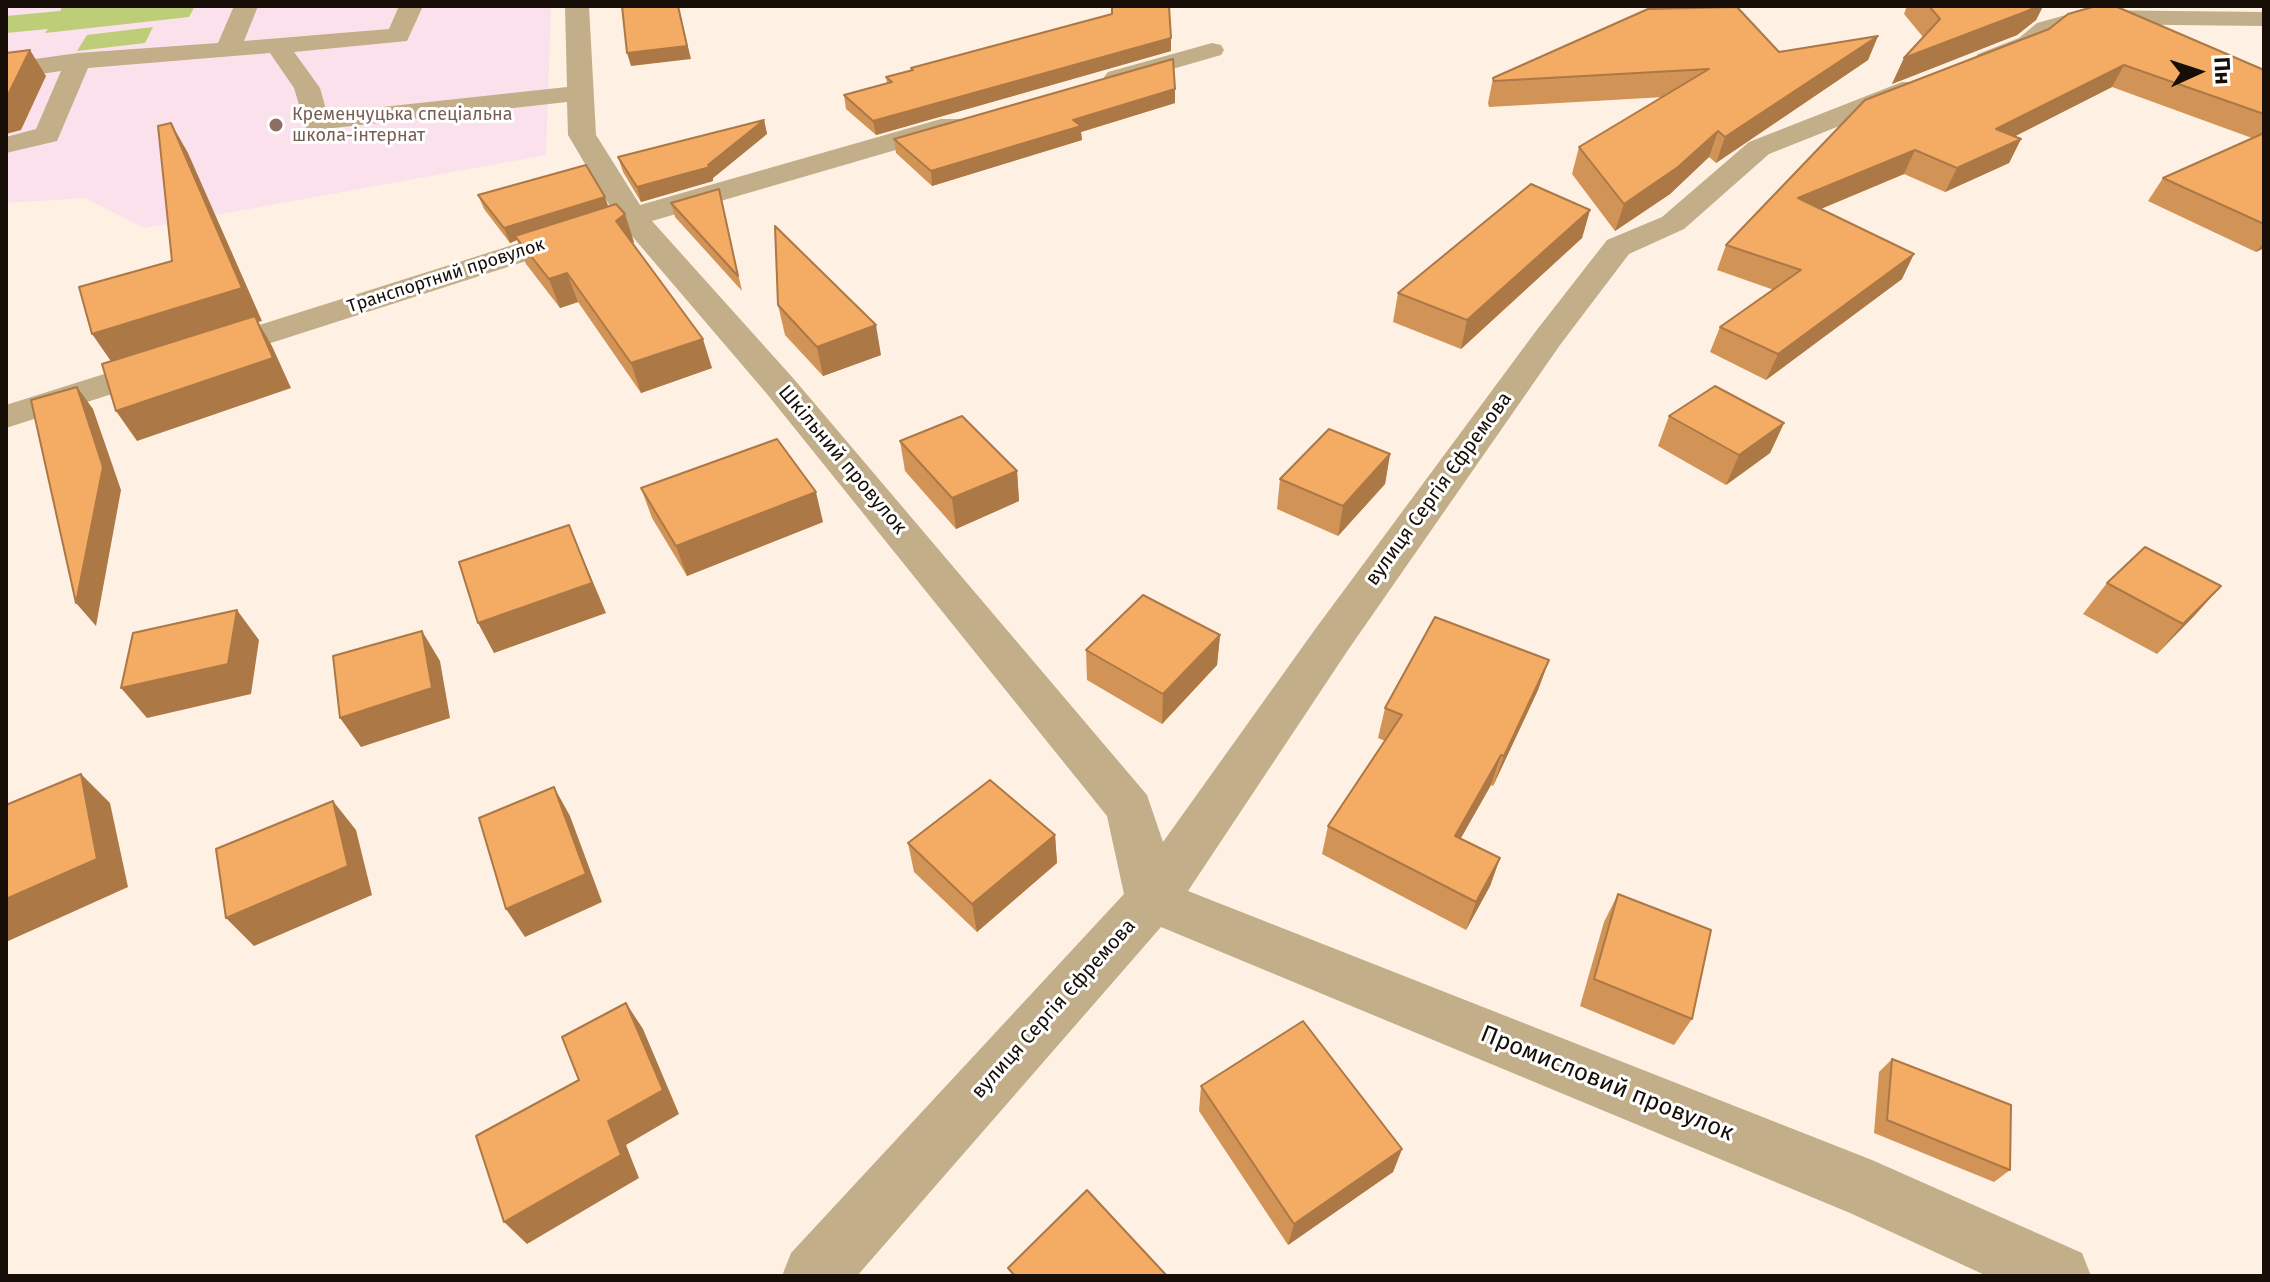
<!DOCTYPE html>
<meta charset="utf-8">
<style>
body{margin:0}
#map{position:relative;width:2270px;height:1282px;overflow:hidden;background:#fef0e3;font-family:"Fira Sans",sans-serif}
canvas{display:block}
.frame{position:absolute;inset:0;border:8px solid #160e07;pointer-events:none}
.north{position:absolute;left:2158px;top:32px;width:80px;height:80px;-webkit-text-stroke:6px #fff;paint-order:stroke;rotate:87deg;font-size:22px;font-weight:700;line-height:32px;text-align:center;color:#160e07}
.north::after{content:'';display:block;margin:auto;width:28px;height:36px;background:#160e07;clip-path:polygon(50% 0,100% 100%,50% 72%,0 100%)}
</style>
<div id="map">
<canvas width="2270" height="1282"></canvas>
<div class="frame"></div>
<div class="north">Пн</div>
</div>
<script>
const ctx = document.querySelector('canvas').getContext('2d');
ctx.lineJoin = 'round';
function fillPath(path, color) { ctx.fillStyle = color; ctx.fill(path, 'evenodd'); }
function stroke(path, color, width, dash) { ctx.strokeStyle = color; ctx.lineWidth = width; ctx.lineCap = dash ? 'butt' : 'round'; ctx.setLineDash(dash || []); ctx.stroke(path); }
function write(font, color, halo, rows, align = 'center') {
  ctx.font = font + ' "Fira Sans",sans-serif'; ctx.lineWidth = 6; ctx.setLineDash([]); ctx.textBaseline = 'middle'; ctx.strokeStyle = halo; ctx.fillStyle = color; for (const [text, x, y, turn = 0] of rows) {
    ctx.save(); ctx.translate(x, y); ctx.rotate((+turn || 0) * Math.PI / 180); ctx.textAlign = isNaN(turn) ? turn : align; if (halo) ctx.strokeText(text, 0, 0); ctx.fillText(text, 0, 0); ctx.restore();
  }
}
const education = new Path2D(`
 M6,6H551L546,155L144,228L85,198L6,203Z`);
const green = new Path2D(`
 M63,6H195L189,17L45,33L48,29L6,33V16L60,11Z
 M153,27L145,43L77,51L87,35Z`);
const minor = new Path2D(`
 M234,6H258L244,41L389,29L399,6H423L407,41L294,52L320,88L327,113L567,87L565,6H589L596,135L640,205L941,119H961L965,125L961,131L652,221L793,378L1147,795L1163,842L1316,628L1536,331L1607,240L1662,217L1749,142L1902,82H1920L1924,88L1920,94L1769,154L1684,229L1629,254L1560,345L1348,650L1188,891L1872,1160L2082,1253L2091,1276H1987L1850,1213L1161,927L857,1276H782L791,1253L1124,894L1107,816L767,394L626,229L6,428V405L614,213L568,135L567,102L316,130L306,128L294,88L270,53L88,68L57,141L6,153V137L36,129L61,71L6,79V63L78,53L218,43Z
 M2084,10L2264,12V26L2085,24L2055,33L2037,48L1996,64H1978L1974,59L1978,54L2019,38L2037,23Z
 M1212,43L1221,45L1224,50L1221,55L1117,85L1108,82L1104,77L1108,72Z`);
const wall = new Path2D(`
 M1907,6H2043L2036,20L2017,35L1892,84L1904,58L1923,37L1904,14Z
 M2049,29L2264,70V248L2256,252L2148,201L2163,178L2252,138L2112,87L2015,136L2021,139L2009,163L1945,192L1904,174L1821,209L1902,279L1766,380L1710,352L1720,327L1774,290L1717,270L1726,245Z
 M1878,36L1868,60L1716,163L1709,157L1670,194L1615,231L1572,174L1579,147L1664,97L1489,107L1488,103L1493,78L1779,52Z
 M1171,38V51L876,135L846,109L844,95L887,83L886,77L911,71V68Z
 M1175,89V103L1081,132L1082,140L932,186L896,153L894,139Z
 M764,120L767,134L713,178V181L641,202L623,172L618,157Z
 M478,195L608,207L634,242L633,243L712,368L641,393L578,302L560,308L526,264L517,240L510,243L484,209Z
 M671,203L722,204L742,291L675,217Z
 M1590,210L1582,238L1461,349L1393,322L1398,293Z
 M778,305L881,355L823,376L785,335Z
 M1669,416L1784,423L1770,453L1726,485L1658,446Z
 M900,441L1017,471L1019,501L956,529L905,471Z
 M1390,454L1385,484L1338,536L1277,509L1280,479Z
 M641,488L823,522L687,576L652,518Z
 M2107,583L2221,586L2194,616L2157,654L2083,614Z
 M1220,635L1217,665L1162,724L1087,680L1086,650Z
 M1549,660L1538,690L1493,786L1491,785L1461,838L1500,858L1490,886L1466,930L1322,854L1328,826L1385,741L1378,738L1385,708Z
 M1055,835L1057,863L977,932L914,872L908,843Z
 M1618,894L1692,1019L1674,1045L1580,1006L1604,922Z
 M1892,1059L2010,1170L1994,1182L1874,1133L1879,1072Z
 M1201,1086L1402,1149L1393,1172L1288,1245L1199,1111Z`);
const shadedWall = new Path2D(`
 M678,6L691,59L631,66L627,53Z
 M2035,6H2043L2036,20L2017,35L1892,84L1904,58Z
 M1878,36L1868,60L1716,163L1725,137Z
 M1171,38V51L876,135L873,121Z
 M30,50L46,76L21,130L6,134V99Z
 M2124,65L2112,87L1984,152L1996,129Z
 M1175,89V103L1081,132L1082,140L932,186L931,171L1073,120Z
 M764,120L767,134L713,178V181L641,202L637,187L708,165Z
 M171,123L188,153L262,321L258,322L272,346L291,388L137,441L116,411L115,367L92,334L242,288Z
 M1718,131L1709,157L1670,194L1615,231L1624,204Z
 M2021,139L2009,163L1945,192L1957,168Z
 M1915,150L1904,174L1789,222L1798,198Z
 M605,197L610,211L515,236L517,240L510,243L504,228Z
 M1590,210L1582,238L1461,349L1467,320Z
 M625,214L634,242L625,249L616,221Z
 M2264,242V248L2256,252Z
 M1914,254L1902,279L1766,380L1778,354Z
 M567,273L578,302L560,308L549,279Z
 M876,325L881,355L823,376L817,347Z
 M703,339L712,368L641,393L631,363Z
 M77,387L93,409L121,490L96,626L76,603Z
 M1784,423L1770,453L1726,485L1739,455Z
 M1390,454L1385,484L1338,536L1343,506Z
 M1017,471L1019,501L956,529L952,498Z
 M816,492L823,522L687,576L676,546Z
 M569,525L606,613L494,653L478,623Z
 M2221,586L2194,616L2157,654L2183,624Z
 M237,610L259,640L251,694L147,718L121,688Z
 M422,631L440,661L450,718L361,747L340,718Z
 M1220,635L1217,665L1162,724L1163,694Z
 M1549,660L1538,690L1493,786L1504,756Z
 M1501,755L1491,785L1446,864L1455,836Z
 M81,774L110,803L128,887L6,942V899Z
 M554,787L570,816L602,902L525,937L506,909Z
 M333,801L356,830L372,895L254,946L226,918Z
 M1055,835L1057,863L977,932L972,904Z
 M1500,858L1490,886L1466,930L1476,902Z
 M626,1003L643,1029L679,1114L626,1145L639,1178L527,1244L504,1222Z
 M1402,1149L1393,1172L1288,1245L1294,1224Z`);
const building = new Path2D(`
 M622,6H678L687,46L627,53Z
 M1112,6H1169L1171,38L873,121L844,95L892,82L886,77L913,70L911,68L1112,14Z
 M1929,6H2035L2030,10L1904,58L1940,19Z
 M2096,6H2115L2264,70V114L2124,65L1996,129L2021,139L1957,168L1915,150L1798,198L1914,254L1778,354L1720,327L1801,270L1726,245L1865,100L2049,29L2068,14Z
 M1737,7L1779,52L1878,36L1725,137L1718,131L1678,167L1624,204L1579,147L1709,69L1494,81L1493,78L1648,9Z
 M30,50L6,99V53Z
 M1173,59L1175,89L1073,120L1081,126L931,171L894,139Z
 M764,120L708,165L710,167L637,187L618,157Z
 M171,123L242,288L92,334L79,287L172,261L158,126Z
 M2264,133V224L2163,178Z
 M586,165L605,197L504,228L478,195Z
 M1531,184L1590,210L1467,320L1398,293Z
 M719,189L738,276L671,203Z
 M616,204L625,214L616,221L703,339L631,363L567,273L549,279L515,236Z
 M775,226L876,325L817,347L778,305Z
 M255,316L273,358L116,411L102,364Z
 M1715,386L1784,423L1739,455L1669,416Z
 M77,387L103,467L76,603L31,400Z
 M962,416L1017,471L952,498L900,441Z
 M1329,429L1390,454L1343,506L1280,479Z
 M777,439L816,492L676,546L641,488Z
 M569,525L592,583L478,623L459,562Z
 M2145,547L2221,586L2183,624L2107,583Z
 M1143,595L1220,635L1163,694L1086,650Z
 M237,610L228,664L121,688L133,633Z
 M1435,617L1549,660L1504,756L1501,755L1455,836L1500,858L1476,902L1328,826L1402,715L1385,708Z
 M422,631L432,688L340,718L333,656Z
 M81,774L97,859L6,899V805Z
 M990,780L1055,835L972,904L908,843Z
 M554,787L586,874L506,909L479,818Z
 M333,801L348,866L226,918L216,849Z
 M1618,894L1711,930L1692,1019L1594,979Z
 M626,1003L663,1090L608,1121L621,1155L504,1222L476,1136L579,1080L562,1037Z
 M1303,1021L1402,1149L1294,1224L1201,1086Z
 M1892,1059L2011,1105L2010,1170L1887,1120Z
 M1087,1190L1167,1276H1015L1008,1268Z`);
const markers = [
 [276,125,8,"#8d6e63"]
];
const farEducationnames = [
 ["Кременчуцька спеціальна",292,115],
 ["школа-інтернат",292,136]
];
const farStreetnames = [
 ["Транспортний провулок",446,276,-18]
];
const streetNames = [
 ["Шкільний провулок",842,460,50],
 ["вулиця Сергія Єфремова",1439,489,-54],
 ["вулиця Сергія Єфремова",1054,1009,-48]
];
const nearStreetnames = [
 ["Промисловий провулок",1607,1084,22]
];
fillPath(education, '#fae1eb');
fillPath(green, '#becd77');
fillPath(minor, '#c2ae89');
fillPath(wall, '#d29356');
fillPath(shadedWall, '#ab7846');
fillPath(building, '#f4ab64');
stroke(building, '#ab7846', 2);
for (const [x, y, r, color] of markers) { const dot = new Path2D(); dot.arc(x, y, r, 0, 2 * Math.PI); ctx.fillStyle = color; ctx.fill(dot); stroke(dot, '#fff', 3); }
write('18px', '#785e54', '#fff', farEducationnames, 'left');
write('18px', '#160e07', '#fff', farStreetnames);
write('20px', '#160e07', '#fff', streetNames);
write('24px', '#160e07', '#fff', nearStreetnames);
</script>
